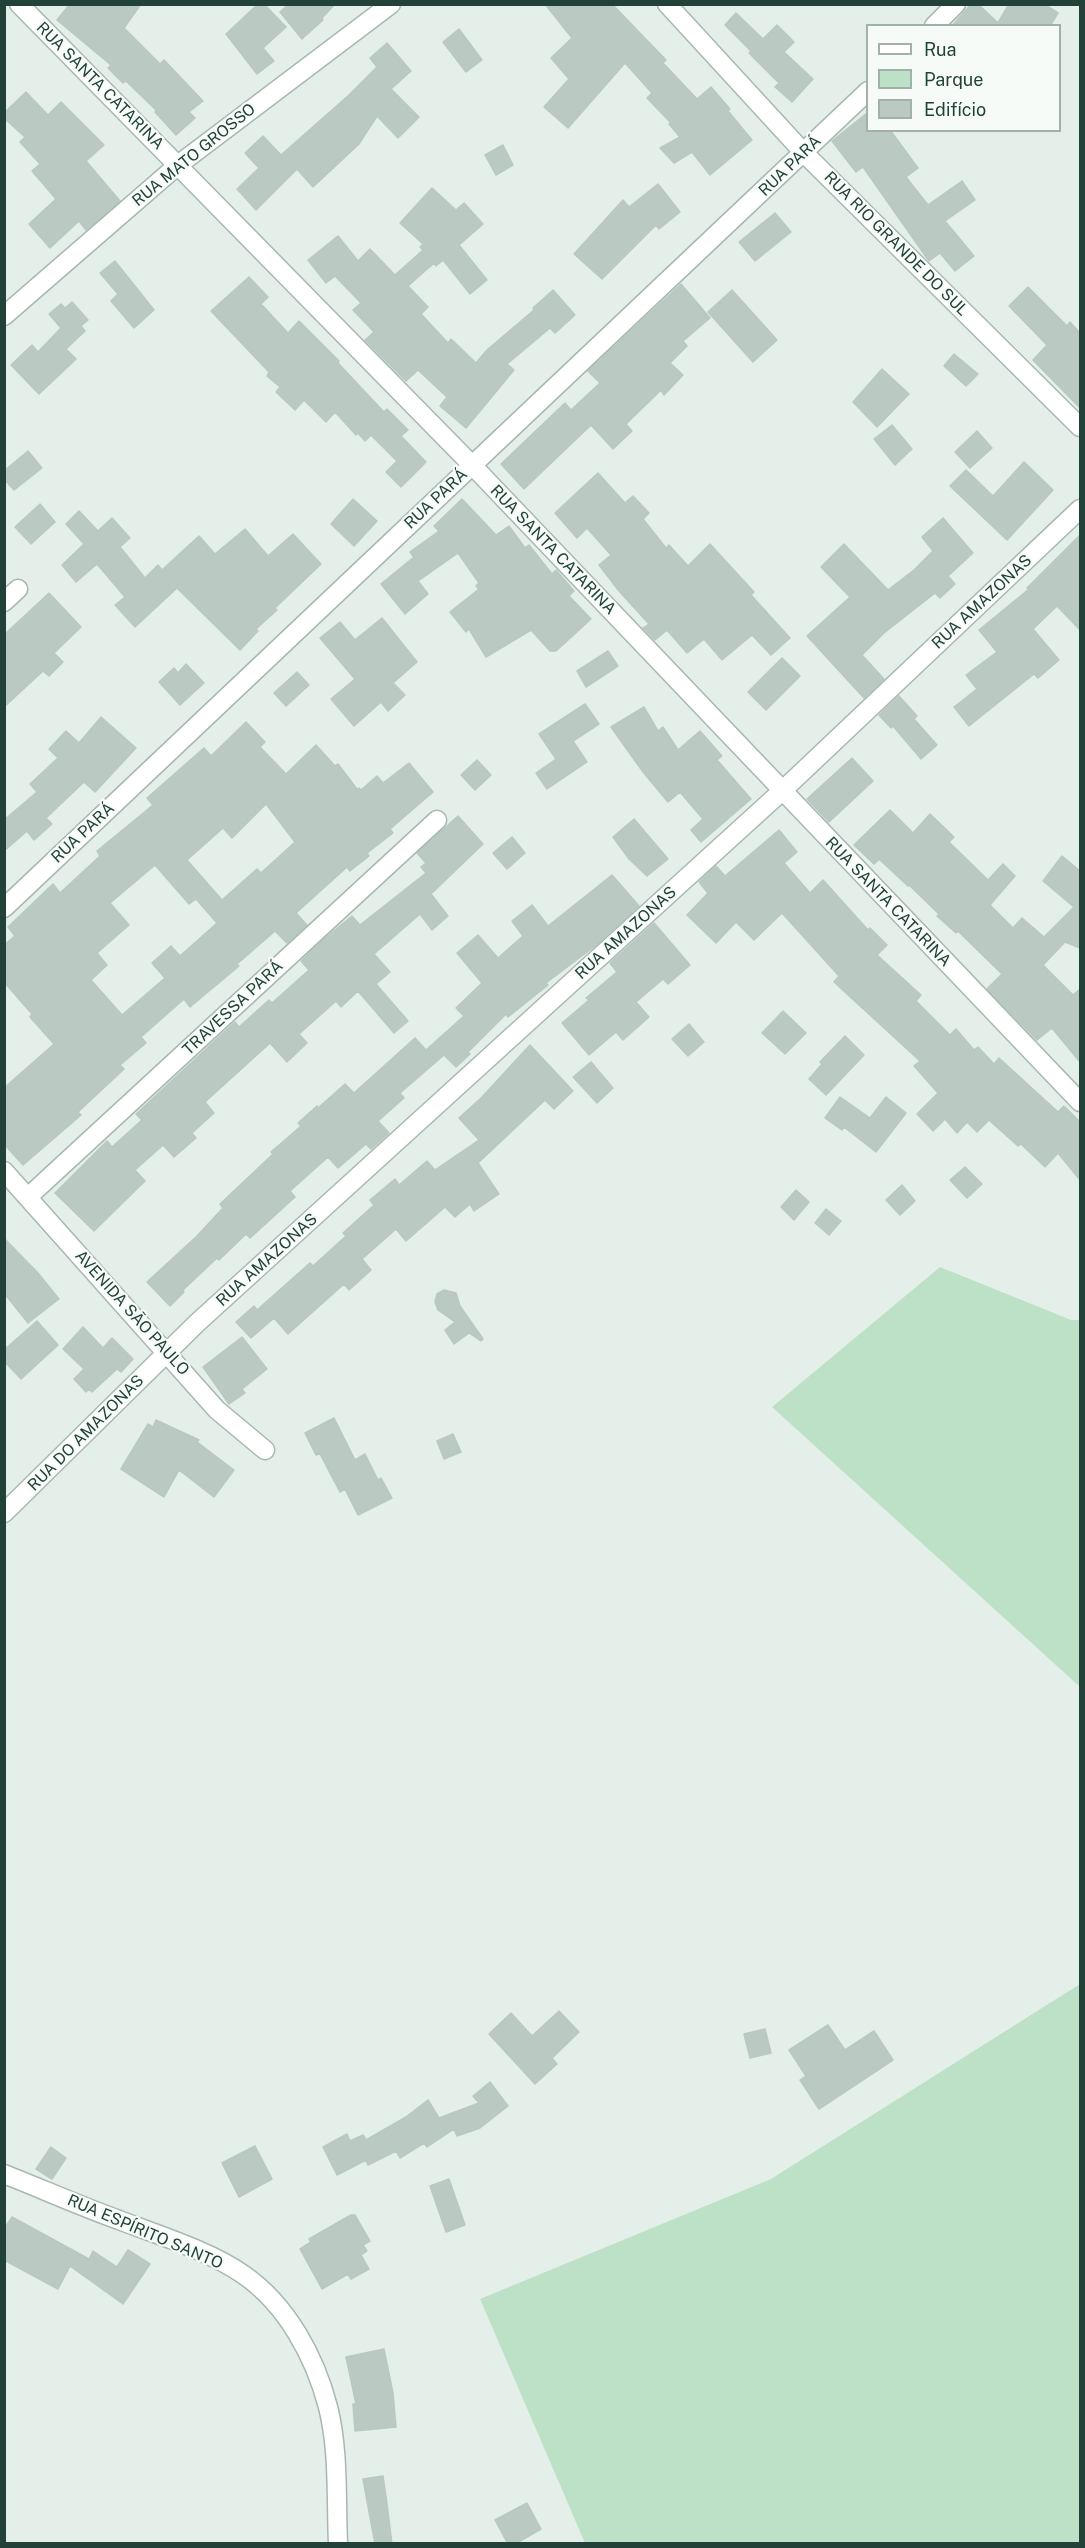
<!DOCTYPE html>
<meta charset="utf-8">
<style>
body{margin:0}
#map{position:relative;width:1085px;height:2548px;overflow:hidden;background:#e5efea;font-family:"Public Sans",sans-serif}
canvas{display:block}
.frame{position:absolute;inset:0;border:6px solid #224239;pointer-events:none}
.legend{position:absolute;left:866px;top:24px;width:195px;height:108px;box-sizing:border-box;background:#f6fbf8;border:2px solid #a1b1ac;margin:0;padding:8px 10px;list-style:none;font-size:18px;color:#224239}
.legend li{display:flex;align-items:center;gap:12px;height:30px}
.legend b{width:30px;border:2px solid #a1b1ac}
</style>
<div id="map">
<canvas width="1085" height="2548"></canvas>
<div class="frame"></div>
<ul class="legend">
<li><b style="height:8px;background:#fff"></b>Rua</li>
<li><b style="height:16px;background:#bde1c6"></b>Parque</li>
<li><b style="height:16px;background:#bacac3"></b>Edifício</li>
</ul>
</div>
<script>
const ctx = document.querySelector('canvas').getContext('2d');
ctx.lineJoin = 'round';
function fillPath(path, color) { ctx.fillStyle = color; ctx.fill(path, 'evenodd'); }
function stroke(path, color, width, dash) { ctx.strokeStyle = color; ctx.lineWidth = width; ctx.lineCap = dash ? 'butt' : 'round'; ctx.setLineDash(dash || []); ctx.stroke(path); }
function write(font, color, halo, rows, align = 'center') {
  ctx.font = font + ' "Public Sans",sans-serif'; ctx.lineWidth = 4.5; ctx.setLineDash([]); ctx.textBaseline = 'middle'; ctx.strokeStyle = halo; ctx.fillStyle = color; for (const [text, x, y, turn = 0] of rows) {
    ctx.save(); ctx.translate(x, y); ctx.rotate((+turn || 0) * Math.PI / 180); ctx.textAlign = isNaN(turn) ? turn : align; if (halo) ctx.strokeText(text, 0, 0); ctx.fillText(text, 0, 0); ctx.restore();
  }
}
const green = new Path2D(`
 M940,1267L1071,1320H1080V1687L772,1407Z
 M1080,1984V2543H585L480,2299L771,2179Z`);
const building = new Path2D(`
 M70,4H141L124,28L160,64L164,60L203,101L189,112L195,118L176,135L155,112L156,110L126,81L123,83L108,68L111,65L57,20Z
 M258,4H264L286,27L263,48L274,61L257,74L226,34Z
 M289,4H335L322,18L323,20L302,39L280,12Z
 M545,4H612L666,60L663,63L697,99L711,87L730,109L728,111L752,140L710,175L692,152L674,163L660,148L680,137L669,124L671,123L647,98L652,93L625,63L568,128L544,107L569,79L551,58L572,38Z
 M971,4H978L998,23L1009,4H1044L1058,13L1050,26H952Z
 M736,13L763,39L777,25L794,42L784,52L813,79L792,102L775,87L779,83L749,53L751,51L725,25Z
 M459,29L482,60L466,72L443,42Z
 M387,43L411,71L391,89L419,117L398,138L377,116L359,144L313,187L297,169L256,210L237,189L259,168L245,153L263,136L281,155L349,95L377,67L370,58Z
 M26,92L48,115L61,102L104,145L86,161L120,201L86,230L79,221L50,248L29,224L56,199L32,171L40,164L20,142L25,137L4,118V113Z
 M867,113V130H890L918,168L906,177L928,205L962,181L975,200L945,221L974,256L955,271L940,253L929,261L863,167L856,172L832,141Z
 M503,145L513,165L496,175L485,155Z
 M658,184L680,212L659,229L656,225L602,279L574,254L623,200L629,207Z
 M432,188L456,210L464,203L483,224L459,245L487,280L470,294L443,260L436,266L434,263L408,286L428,307L421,314L448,343L451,339L476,363L487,350L534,310L533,308L553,290L575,315L555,333L550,328L507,364L514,370L466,428L440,406L447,397L418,370L406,381L365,340L374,332L353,310L361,303L335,276L326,283L308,260L338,236L358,261L370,249L395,275L423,250L420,247L423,244L400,223Z
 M775,213L791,232L755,261L739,242Z
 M115,261L154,310L134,328L111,301L118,294L100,273Z
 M249,277L268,297L261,304L288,333L299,321L339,361L338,363L384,412L387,409L408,430L401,436L426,462L401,487L386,472L397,461L371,435L365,441L358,433L356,435L335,412L326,422L304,400L295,410L276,392L280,387L267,376L269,372L211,311Z
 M681,284L710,318L683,341L687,346L670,363L683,375L664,395L661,390L626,424L632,431L613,449L591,425L524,489L501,464L565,403L571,410L600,383L588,371Z
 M1028,287L1067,326L1070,322L1080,333V408L1033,360L1047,345L1009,306Z
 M732,290L777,340L753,362L708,312Z
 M72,302L88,320L81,326L85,331L66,349L76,359L39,394L11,365L32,345L38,352L61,328L49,314L61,304L65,308Z
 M954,354L978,374L966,386L944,366Z
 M882,369L909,394L877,427L853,402Z
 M892,425L912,449L895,465L874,439Z
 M977,431L992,448L970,468L955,452Z
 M28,451L42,468L14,490L4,479V471Z
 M1024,462L1053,490L1007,540L950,486L966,470L993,496Z
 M598,473L625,503L633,496L649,513L643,519L666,548L669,545L688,566L710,544L754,592L751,595L790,638L771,655L752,635L722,660L704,639L687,653L667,630L655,640L643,628L649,624L619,591L599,565L611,555L587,528L577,538L555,513Z
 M353,499L377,521L354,546L331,524Z
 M462,499L496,535L509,526L525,548L529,545L552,574L556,570L574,591L569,596L591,619L556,651H550L531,630L486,657L469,629L466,632L450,612L479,589L476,586L479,583L458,553L418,581L428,594L405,614L381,584L414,557L410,552L439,531L434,526Z
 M40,504L55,522L31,544L15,527Z
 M79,511L98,531L112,518L130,538L120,547L145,578L158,565L162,570L199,536L215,554L245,529L268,556L293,534L321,564L275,608L277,610L256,629L258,631L240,650L177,588L135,627L115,605L125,597L97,564L76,582L62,565L84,544L66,524Z
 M943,518L973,553L948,576L955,584L940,598L935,593L884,633L862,655L884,679L864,698L807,636L850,597L821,567L844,544L888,590L914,570L933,551L922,537Z
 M1080,535V630L1057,606L1033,629L1059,660L1038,678L1034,674L969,726L954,707L977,689L966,675L997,652L979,630L1029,589L1027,588Z
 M49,593L81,627L54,653L63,662L49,676L43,671L4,707V635Z
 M382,618L417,662L393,683L405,695L388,711L381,702L354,726L331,699L355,679L320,638L340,622L355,640Z
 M608,651L618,666L586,687L577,671Z
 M782,658L800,676L766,710L748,692Z
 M186,664L204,683L180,705L159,682L174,668L178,673Z
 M297,672L309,685L286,706L274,693Z
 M899,696L917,716L914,719L937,745L921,759L893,726L891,728L879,715Z
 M585,704L599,724L573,741L587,762L547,789L536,773L556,759L539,734Z
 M644,707L658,731L663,727L678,750L700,731L722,756L717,760L751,799L701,842L691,830L703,819L680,792L668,802L643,772L611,727Z
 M101,717L136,748L95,792L84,782L46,818L52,824L34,840L27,831L4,851V820L37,792L30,784L58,758L49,749L66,731L79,743Z
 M246,722L265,742L260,747L286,774L316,745L335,766L338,764L357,789L359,788L361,790L377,776L383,783L409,763L433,792L390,829L393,833L367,853L369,856L350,871L347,867L296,913L307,925L287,943L275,931L237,964L239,966L190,1007L184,999L141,1037L146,1043L120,1065L124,1069L78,1112L81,1115L23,1165L4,1144V1088L54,1044L30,1017L32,1014L4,982V945L15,936L8,927L53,884L60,893L100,856L97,851L153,805L147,798L204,748L211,756ZM266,804L295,842L261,873L257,869L222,900L187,860L223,828L232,838ZM155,865L189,904L196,899L217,923L180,956L171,946L152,963L165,978L122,1015L91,980L107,965L97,953L129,925L110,903Z
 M852,758L873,781L829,822L807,799Z
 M477,760L491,775L475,790L461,775Z
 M890,810L913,833L930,814L954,837L949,842L988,880L1003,864L1015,876L990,905L1013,928L1022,918L1044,937L1074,907L1043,881L1062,856L1080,871V948L1065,942L1043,965L1073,995L1080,989V1062L1052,1028L1037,1040L987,989L1002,974L958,931L956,933L937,916L939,914L909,885L908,886L879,859L874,864L854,845Z
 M458,816L483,844L431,894L448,916L432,930L420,914L374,954L390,972L376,984L408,1021L394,1033L358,991L341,1007L336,1001L299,1034L307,1043L287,1062L270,1043L205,1102L214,1113L192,1133L196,1138L174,1157L163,1145L135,1170L145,1181L94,1231L55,1193L107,1141L112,1147L142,1120L136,1114L235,1022L239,1027L269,1000L272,1003L309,970L301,961L324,939L352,916L360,925L426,873L421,867L426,863L417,853Z
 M634,819L668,859L647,876L629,859L613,837Z
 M779,830L797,852L784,863L810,893L823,880L868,930L870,928L887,945L877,955L921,995L916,1001L950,1035L956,1029L974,1050L978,1047L994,1064L999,1058L1058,1112L1064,1106L1080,1122V1180L1058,1153L1045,1167L1021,1144L1018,1146L989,1120L977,1132L967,1122L957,1133L945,1119L933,1131L917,1114L938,1093L914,1066L920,1061L834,982L839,976L782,913L754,940L736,922L716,943L687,915L708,893L699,882L716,866L725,876Z
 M512,837L525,853L507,869L493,853Z
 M612,875L639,906L595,946L546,983L548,985L508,1017L506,1014L468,1052L470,1054L456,1067L444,1055L400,1093L404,1098L378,1121L389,1133L371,1149L366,1144L338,1168L328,1157L290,1191L295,1197L250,1238L246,1234L219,1260L217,1258L183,1290L184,1292L170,1306L147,1282L197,1236L223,1208L220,1204L273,1154L271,1152L301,1126L298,1123L317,1106L318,1108L345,1084L354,1093L415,1038L426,1050L464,1016L456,1008L482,983L457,953L478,935L498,958L523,936L512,921L532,905L548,926Z
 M654,923L690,965L668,984L663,979L636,1002L649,1017L623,1040L616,1032L589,1055L562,1023L589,1000L586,998L617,972L610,963Z
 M783,1011L806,1033L785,1054L762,1033Z
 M689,1024L704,1042L688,1056L672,1039Z
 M845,1036L864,1055L826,1095L809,1079L822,1064L820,1062Z
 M530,1045L573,1091L554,1109L545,1100L478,1163L499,1194L474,1211L470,1204L455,1217L445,1207L406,1241L396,1229L362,1259L371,1270L349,1290L344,1284L288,1334L274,1318L251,1338L236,1322L254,1306L257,1310L310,1263L313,1266L346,1236L343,1233L374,1205L370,1200L395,1179L399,1185L427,1161L435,1170L479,1140L459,1118L482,1097Z
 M591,1062L613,1088L597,1103L573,1077Z
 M840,1097L870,1118L886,1097L906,1113L876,1152L844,1127L842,1130L825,1118Z
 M965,1167L982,1184L967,1198L950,1180Z
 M902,1185L915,1201L900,1215L886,1200Z
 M796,1190L809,1202L794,1220L781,1207Z
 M826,1209L841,1221L829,1235L815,1223Z
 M4,1238L38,1273L59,1299L28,1323L4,1293Z
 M444,1290L456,1293L460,1306L483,1339L481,1341L469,1333L454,1344L445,1330L455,1322L438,1310L435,1302L437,1294Z
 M37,1321L58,1345L21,1379L4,1361V1350Z
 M83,1327L103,1348L112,1338L133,1359L121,1372L117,1369L92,1392L89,1389L86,1392L74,1379L84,1369L63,1349Z
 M242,1337L267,1369L242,1389L245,1393L229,1404L203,1367Z
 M334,1418L355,1460L365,1454L378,1480L381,1478L392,1498L358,1515L345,1489L340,1492L320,1454L316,1455L305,1433Z
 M156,1420L199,1440L197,1442L234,1470L214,1497L179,1470L164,1497L121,1469L148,1424L153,1427Z
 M453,1434L461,1452L444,1459L437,1441Z
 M559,2011L579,2032L552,2058L557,2064L535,2084L489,2034L511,2013L532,2036Z
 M828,2025L845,2050L874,2031L893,2060L819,2109L800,2080L806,2076L789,2050Z
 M765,2029L771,2053L750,2058L744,2034Z
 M490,2082L508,2106L480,2128L457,2136L454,2129L427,2147L424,2143L400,2158L396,2151L368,2165L366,2160L337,2175L323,2147L347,2134L350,2141L363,2135L366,2140L406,2117L428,2100L439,2118L479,2103L473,2096Z
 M255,2146L272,2179L239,2197L222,2163Z
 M51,2147L66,2158L52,2179L36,2169Z
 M449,2179L465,2225L446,2232L430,2186Z
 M351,2215H355L370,2241L363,2245L367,2251L361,2255L369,2269L351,2279L348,2274L322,2289L300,2249L311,2242L309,2239Z
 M12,2217L89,2259L93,2251L117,2267L128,2250L150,2264L123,2304L70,2266L58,2289L4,2260V2229Z
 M384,2349L393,2393L396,2427L355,2431L353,2404H356L346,2357Z
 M383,2476L387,2504L392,2544H375L363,2479Z
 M527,2503L541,2529L515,2544H508L495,2520Z`);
const minor = new Path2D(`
 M19,4L472,465L1080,1102
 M667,4L804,153L1080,427
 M934,26L956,4
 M4,316L178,165L391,4
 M4,602L18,589
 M4,908L868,91
 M4,1171L217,1410L265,1450
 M28,1197L437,820
 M4,1513L197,1323L782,791L1080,509
 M4,2174C42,2189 80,2206 119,2220C158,2235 210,2251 244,2275C287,2305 315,2357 328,2407C339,2450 336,2499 338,2544`);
const streetNames = [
 ["RUA SANTA CATARINA",100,86,45],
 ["RUA MATO GROSSO",194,155,-39],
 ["RUA PARÁ",790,166,-44],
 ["RUA RIO GRANDE DO SUL",896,244,45],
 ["RUA PARÁ",436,499,-43],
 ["RUA SANTA CATARINA",553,550,46],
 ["RUA AMAZONAS",982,602,-43],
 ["RUA PARÁ",83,833,-43],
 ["RUA SANTA CATARINA",888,902,46],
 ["RUA AMAZONAS",626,933,-42],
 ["TRAVESSA PARÁ",233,1008,-43],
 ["RUA AMAZONAS",267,1260,-42],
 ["AVENIDA SÃO PAULO",132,1313,48],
 ["RUA DO AMAZONAS",86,1433,-45],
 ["RUA ESPÍRITO SANTO",145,2232,23]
];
fillPath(green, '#bde1c6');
fillPath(building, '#bacac3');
stroke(building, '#b7c9c1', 1.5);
stroke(minor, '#a7b8b1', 21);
stroke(minor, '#fff', 18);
write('16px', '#224239', '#f6fbf8', streetNames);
</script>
